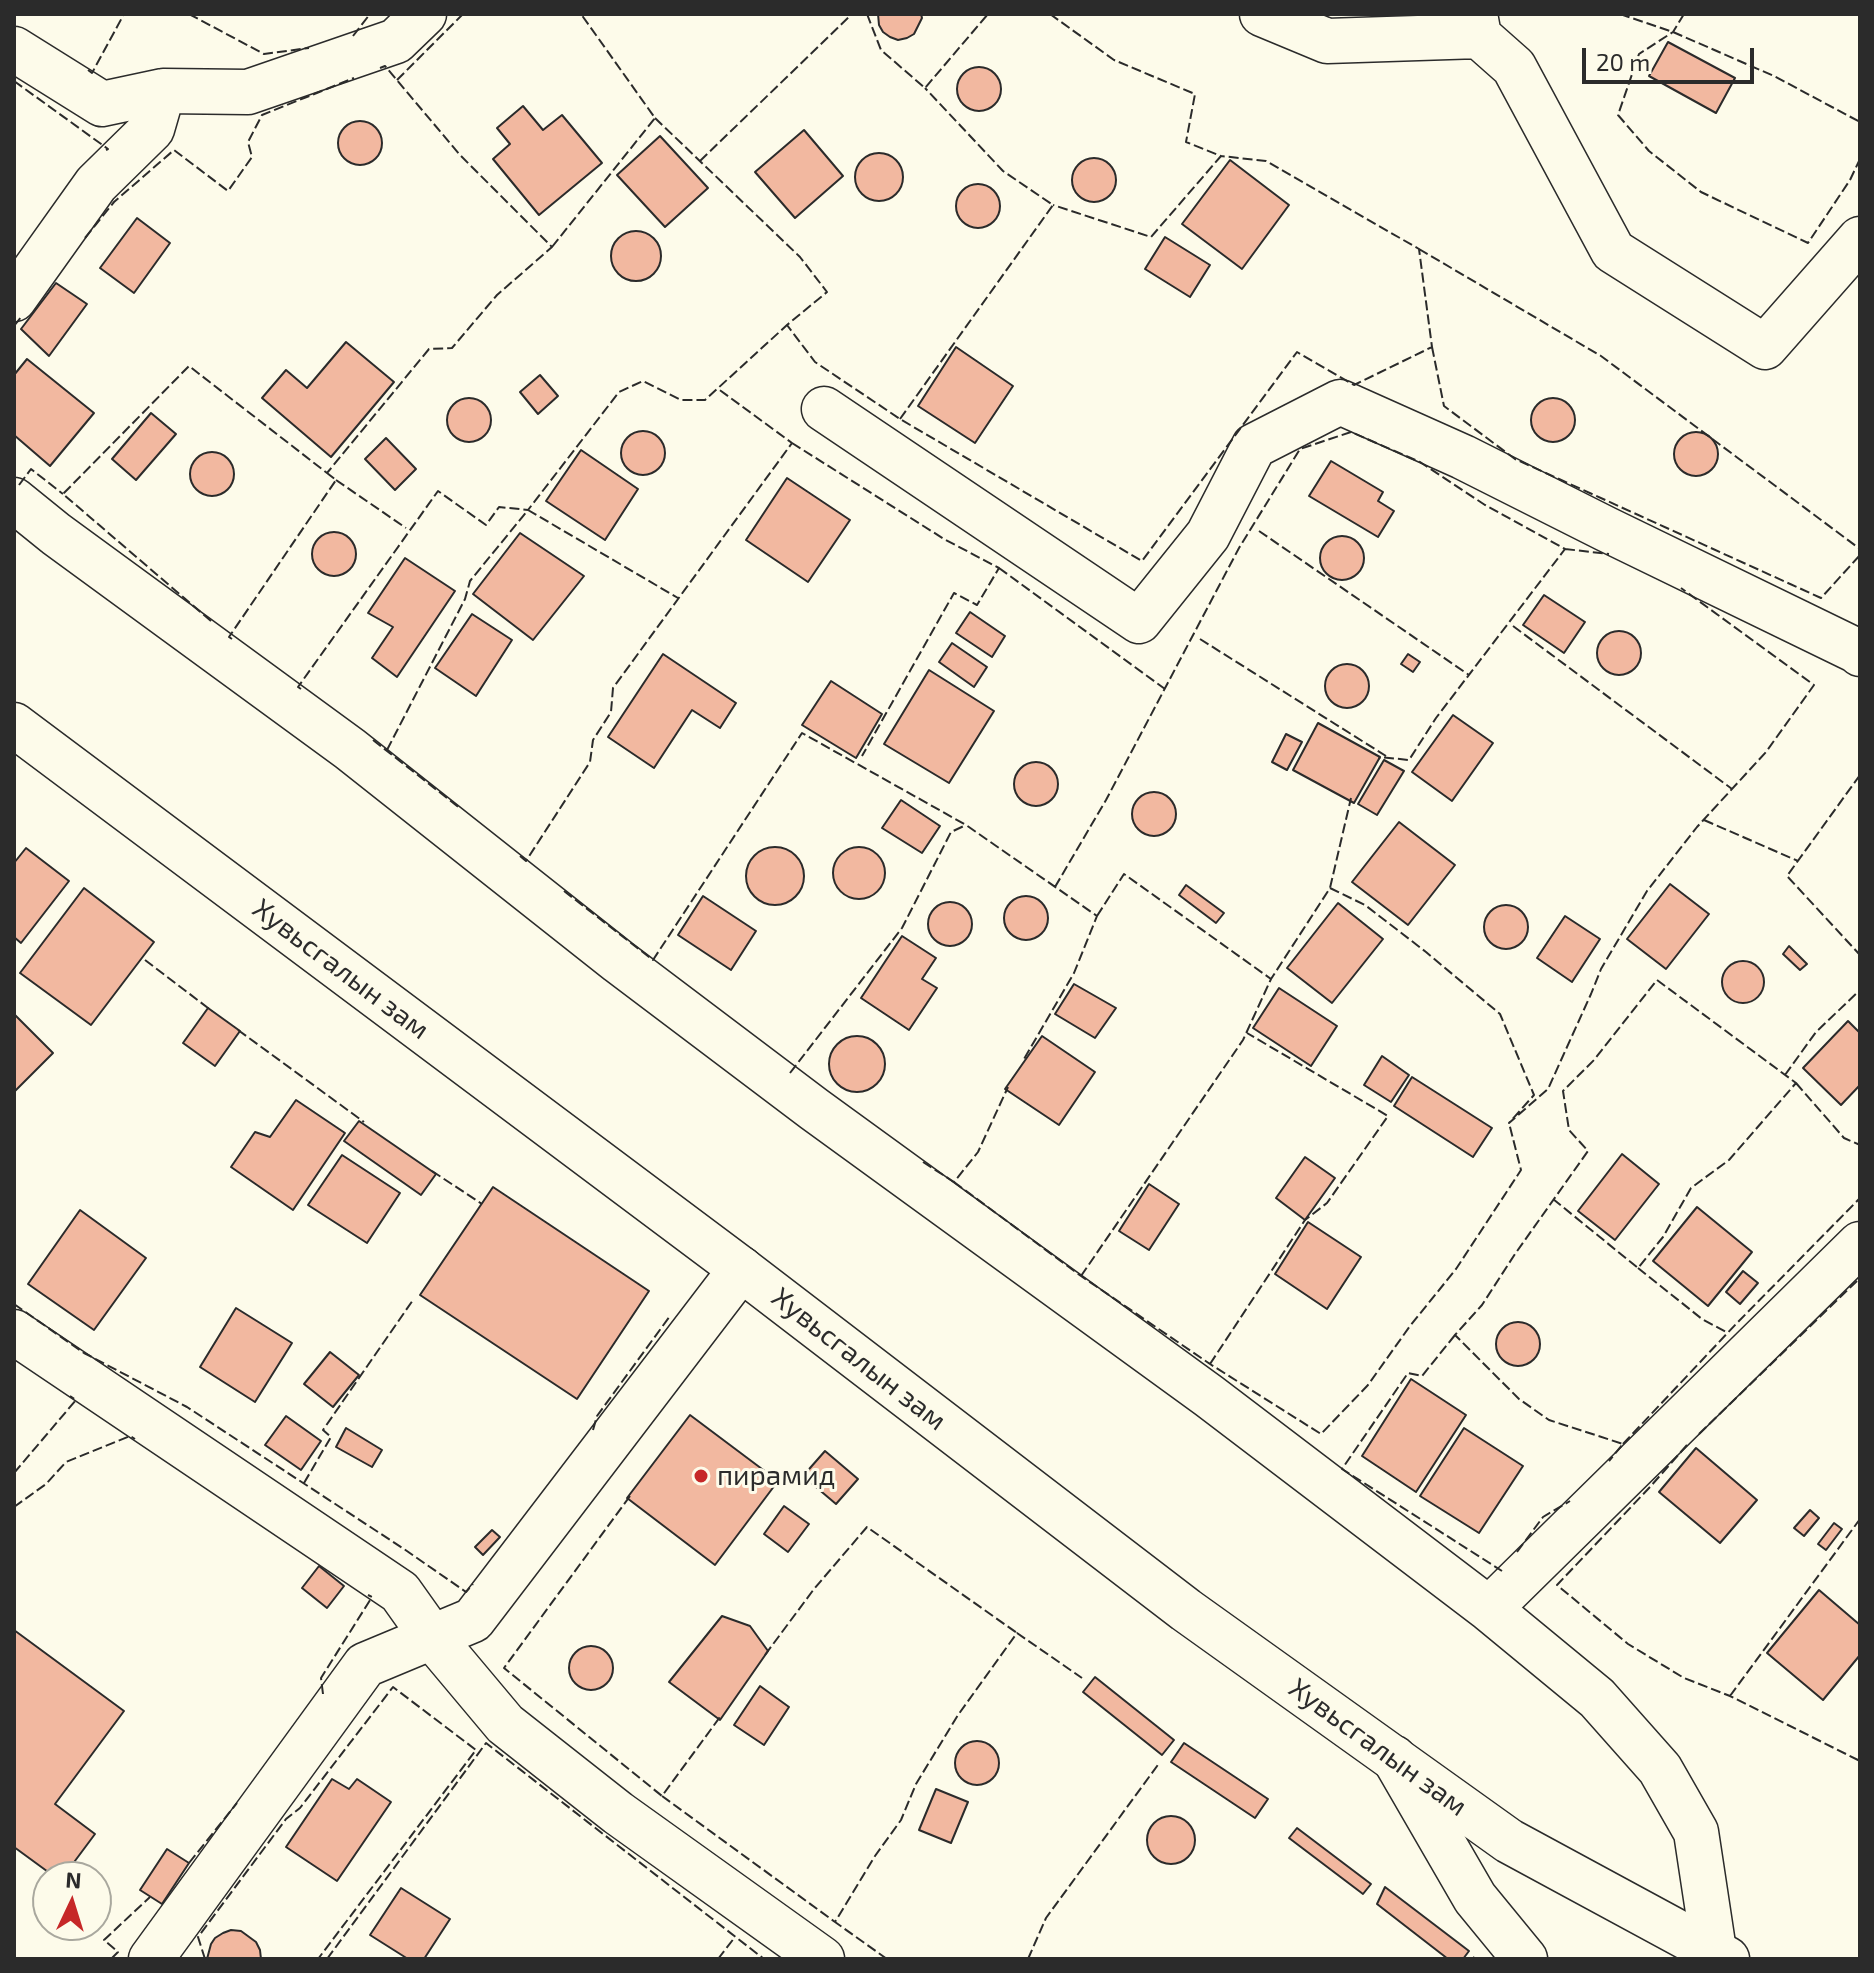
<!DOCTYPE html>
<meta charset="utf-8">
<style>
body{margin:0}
#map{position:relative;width:1874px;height:1973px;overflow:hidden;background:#fdfbea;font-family:"Exo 2",sans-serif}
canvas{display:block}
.frame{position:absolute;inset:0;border:16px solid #2b2b2b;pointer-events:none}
.north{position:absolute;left:32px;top:1861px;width:80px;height:80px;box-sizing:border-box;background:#fdfbea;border:2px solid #a9a89e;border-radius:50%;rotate:4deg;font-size:22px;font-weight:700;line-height:32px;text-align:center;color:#2b2b2b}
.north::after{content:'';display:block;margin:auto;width:28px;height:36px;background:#c62828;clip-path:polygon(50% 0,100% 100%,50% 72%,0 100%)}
.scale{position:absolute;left:1582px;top:48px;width:172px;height:36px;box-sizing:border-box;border:4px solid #2b2b2b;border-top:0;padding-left:10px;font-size:24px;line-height:28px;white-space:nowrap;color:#2b2b2b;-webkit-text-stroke:6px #fdfbea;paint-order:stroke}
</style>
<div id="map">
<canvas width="1874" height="1973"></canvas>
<div class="frame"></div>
<div class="north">N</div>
<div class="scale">20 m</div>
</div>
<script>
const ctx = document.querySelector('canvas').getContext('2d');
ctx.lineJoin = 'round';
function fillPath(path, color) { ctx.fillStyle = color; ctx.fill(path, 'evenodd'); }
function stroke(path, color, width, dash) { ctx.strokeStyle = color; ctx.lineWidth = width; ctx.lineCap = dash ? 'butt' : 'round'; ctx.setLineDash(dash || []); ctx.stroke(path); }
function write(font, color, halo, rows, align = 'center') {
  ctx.font = font + ' "Exo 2",sans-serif'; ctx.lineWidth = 6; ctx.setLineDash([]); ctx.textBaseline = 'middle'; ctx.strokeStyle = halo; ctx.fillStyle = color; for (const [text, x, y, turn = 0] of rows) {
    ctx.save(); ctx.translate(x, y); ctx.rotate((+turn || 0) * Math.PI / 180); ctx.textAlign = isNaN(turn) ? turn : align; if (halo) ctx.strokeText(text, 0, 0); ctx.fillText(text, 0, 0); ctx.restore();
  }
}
const building = new Path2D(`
 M878,14H921L922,18L914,34L907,38L898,40L890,37L883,32L879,25Z
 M1668,42L1735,78L1716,113L1649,76Z
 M957 89a22 22 0 1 1 44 0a22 22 0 1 1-44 0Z
 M523,106L543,130L562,115L602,163L539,215L493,159L510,144L497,128Z
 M338 143a22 22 0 1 1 44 0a22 22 0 1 1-44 0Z
 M804,130L843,176L795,218L755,172Z
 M660,136L708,188L665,227L617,175Z
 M855 177a24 24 0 1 1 48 0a24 24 0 1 1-48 0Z
 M1072 180a22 22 0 1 1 44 0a22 22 0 1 1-44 0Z
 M1230,160L1289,205L1242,269L1182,224Z
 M956 206a22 22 0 1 1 44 0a22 22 0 1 1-44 0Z
 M137,218L170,243L134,293L100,268Z
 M611 256a25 25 0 1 1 50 0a25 25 0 1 1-50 0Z
 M1165,237L1210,265L1190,297L1145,269Z
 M56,283L87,304L49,356L21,329Z
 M346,342L394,382L331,457L262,398L286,370L307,388Z
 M956,347L1013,386L975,443L918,406Z
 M27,359L94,413L50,466L14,435V375Z
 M540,375L558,396L538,414L520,392Z
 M447 420a22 22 0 1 1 44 0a22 22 0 1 1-44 0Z
 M1531 420a22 22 0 1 1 44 0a22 22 0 1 1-44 0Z
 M151,413L176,434L136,480L112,459Z
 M621 453a22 22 0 1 1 44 0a22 22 0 1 1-44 0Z
 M1674 454a22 22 0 1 1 44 0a22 22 0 1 1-44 0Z
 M386,438L416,469L395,490L365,459Z
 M581,450L638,489L605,540L546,501Z
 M190 474a22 22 0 1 1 44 0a22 22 0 1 1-44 0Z
 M1331,461L1383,492L1378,501L1394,511L1378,537L1309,496Z
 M787,478L850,520L808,582L746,540Z
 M312 554a22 22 0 1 1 44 0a22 22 0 1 1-44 0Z
 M520,533L584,576L533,640L473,594Z
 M1320 558a22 22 0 1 1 44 0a22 22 0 1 1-44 0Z
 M405,558L455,591L397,677L372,658L393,627L368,613Z
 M1544,595L1585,622L1564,653L1523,625Z
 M970,612L1005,636L992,657L956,633Z
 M472,614L512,640L476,696L435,668Z
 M1597 653a22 22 0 1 1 44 0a22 22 0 1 1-44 0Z
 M952,643L987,667L974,687L939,662Z
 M663,654L736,703L720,728L692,710L654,768L608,737Z
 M1408,654L1420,662L1413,672L1401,664Z
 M1325 686a22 22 0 1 1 44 0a22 22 0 1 1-44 0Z
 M929,670L994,711L949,783L884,744Z
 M831,681L882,714L856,758L802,725Z
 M1453,715L1493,743L1452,801L1412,772Z
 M1318,723L1380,757L1354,803L1293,770Z
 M1286,734L1302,742L1287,770L1272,762Z
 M1384,760L1404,771L1377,815L1358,804Z
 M1014 784a22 22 0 1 1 44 0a22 22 0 1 1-44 0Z
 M1132 814a22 22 0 1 1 44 0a22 22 0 1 1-44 0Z
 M901,800L940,826L922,853L882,828Z
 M1399,822L1455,865L1408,925L1352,882Z
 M833 873a26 26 0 1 1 52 0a26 26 0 1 1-52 0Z
 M746 876a29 29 0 1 1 58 0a29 29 0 1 1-58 0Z
 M26,848L69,881L21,943L14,937V863Z
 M1670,884L1709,914L1666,969L1627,939Z
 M1186,885L1224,913L1216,923L1179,895Z
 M84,888L154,942L91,1025L20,973Z
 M703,896L756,931L731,970L678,935Z
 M1004 918a22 22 0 1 1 44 0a22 22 0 1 1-44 0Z
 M928 924a22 22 0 1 1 44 0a22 22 0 1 1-44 0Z
 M1338,903L1383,939L1332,1003L1287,968Z
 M1484 927a22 22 0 1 1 44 0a22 22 0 1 1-44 0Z
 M1565,916L1600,939L1572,982L1537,958Z
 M902,936L936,958L922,979L937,988L909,1030L861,998Z
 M1789,946L1807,964L1800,970L1783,954Z
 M1722 982a21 21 0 1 1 42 0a21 21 0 1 1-42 0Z
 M1074,984L1116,1008L1095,1038L1055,1014Z
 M1279,988L1337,1026L1311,1066L1253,1028Z
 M208,1008L240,1031L215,1066L183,1043Z
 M14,1014L53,1053L14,1092Z
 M1848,1021L1860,1033V1085L1841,1105L1803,1068Z
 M1042,1036L1095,1072L1059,1125L1005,1089Z
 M829 1064a28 28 0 1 1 56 0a28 28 0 1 1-56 0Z
 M1382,1056L1409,1075L1391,1102L1364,1085Z
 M1412,1077L1492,1128L1473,1157L1394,1106Z
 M296,1100L345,1133L293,1210L231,1167L255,1132L270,1137Z
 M359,1121L436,1174L421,1195L344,1141Z
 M1622,1154L1659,1184L1615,1240L1578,1211Z
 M342,1155L400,1193L367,1243L308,1205Z
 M1305,1157L1335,1178L1305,1220L1276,1198Z
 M1149,1184L1179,1204L1149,1250L1119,1231Z
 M493,1187L649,1291L577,1399L420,1295Z
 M1697,1207L1752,1252L1708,1306L1653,1261Z
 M80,1210L146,1258L94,1330L28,1284Z
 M1308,1222L1361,1257L1327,1309L1275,1274Z
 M1743,1271L1758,1283L1740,1304L1726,1292Z
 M236,1308L292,1343L255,1402L200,1367Z
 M1496 1344a22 22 0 1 1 44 0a22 22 0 1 1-44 0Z
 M330,1352L359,1375L333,1407L304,1384Z
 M1411,1379L1466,1415L1416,1492L1362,1456Z
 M690,1415L778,1481L715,1565L627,1498Z
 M286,1416L321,1441L301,1470L265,1445Z
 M346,1428L382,1450L372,1467L336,1447Z
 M1464,1428L1523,1466L1479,1533L1420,1496Z
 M1696,1448L1757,1500L1720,1543L1659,1492Z
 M825,1451L858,1479L836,1504L803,1476Z
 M784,1506L809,1524L788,1552L764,1534Z
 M1810,1510L1819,1518L1804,1536L1794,1528Z
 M1834,1523L1842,1529L1826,1550L1818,1544Z
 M492,1530L500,1537L483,1555L475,1547Z
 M319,1566L344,1586L327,1608L302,1588Z
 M1819,1590L1860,1625V1655L1823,1700L1767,1653Z
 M722,1616L750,1626L768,1651L720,1720L669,1682Z
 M14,1630L124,1711L55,1804L95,1834L63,1877H55L14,1847Z
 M569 1668a22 22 0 1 1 44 0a22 22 0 1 1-44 0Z
 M1095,1677L1174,1740L1162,1755L1083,1692Z
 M760,1686L789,1707L764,1745L734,1725Z
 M955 1763a22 22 0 1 1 44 0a22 22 0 1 1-44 0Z
 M1184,1743L1268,1799L1255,1818L1171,1762Z
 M332,1779L349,1789L357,1779L391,1802L337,1881L286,1847Z
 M936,1789L968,1802L951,1843L919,1830Z
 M1147 1840a24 24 0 1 1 48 0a24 24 0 1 1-48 0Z
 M1297,1828L1371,1884L1363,1894L1289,1838Z
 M167,1849L189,1863L162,1904L140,1890Z
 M1385,1887L1469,1951L1463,1959H1448L1377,1904Z
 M401,1888L450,1919L424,1959H408L370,1935Z
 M231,1930L241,1931L256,1942L260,1950L261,1959H207L211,1944L215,1938L223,1933Z`);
const street = new Path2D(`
 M1262,14L1327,41L1479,36
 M1475,14L1479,36L1514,67L1613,251L1765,347L1860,239
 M14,49L102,104L163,91L248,92L396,41L424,14
 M14,299L96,184L152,129L163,91
 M824,409L1139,621L1208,535L1254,446L1340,402L1463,457L1606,529L1857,651L1860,654
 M14,500L56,534L350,749L618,961L814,1109L1209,1396L1489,1609
 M14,1332L400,1592L432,1637L505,1724L618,1813L822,1959
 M1394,1758L1475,1898L1525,1959
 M1714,1951L1696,1832L1660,1769L1597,1698L1489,1609L1860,1244
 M151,1959L365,1665L473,1620L741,1269`);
const secondary = new Path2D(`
 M14,725L741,1269L1186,1610L1509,1841L1727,1959`);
const fence = new Path2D(`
 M189,14L264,54L309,48
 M867,14L881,50L925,88L988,14
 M1050,14L1114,60L1195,94L1186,142L1221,156L1151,237L1053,205
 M1620,14L1673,32L1774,76L1860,122
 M1684,14L1673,32L1639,54L1618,115L1649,151L1701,192L1808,243L1850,180L1860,159
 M353,36L370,14
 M88,70L92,73L124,14
 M397,80L463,14
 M14,81L108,149L106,150
 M655,118L800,257L827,292L787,325L815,362L900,419L1142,561L1297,352L1354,385L1432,347L1419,249L1266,161L1221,156
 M700,161L852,14
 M85,238L114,202L174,150L228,191L252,157L248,142L262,115L354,78
 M552,247L655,118L581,14
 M1419,249L1601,356L1860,549
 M14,326L22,316
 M1432,347L1444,406L1515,459L1821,598L1860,555
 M900,419L1053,205L1003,171L925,88
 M792,443L944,539L999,568L977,605L954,593L862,756
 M336,480L406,528
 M19,485L31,469L63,494
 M1259,531L1469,675
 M1565,549L1609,554
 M999,568L1165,689
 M211,621L63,494L189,366L327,473L429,349L452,348L497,295L552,247L460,155L385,66L380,68
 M1513,626L1732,789
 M232,639L229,637L336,480L327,473
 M1200,639L1386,756
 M301,689L298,687L438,491L486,525L499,507L528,510L619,392L643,381L681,400H705L787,325
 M373,740L461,809
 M387,750L465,599L470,581L528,510L678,598
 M1860,775L1787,876L1860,955
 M1704,820L1798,861
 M14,852V854
 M520,856L526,861L590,762L593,740L611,712L613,688L792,443L717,388
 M1055,887L1106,800L1239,548L1300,449L1351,432L1420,462L1485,505L1565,549L1436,718L1409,760L1380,757L1379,759
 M1330,888L1365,905L1426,952L1500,1014L1534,1095L1509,1123L1548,1089L1591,994L1601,969L1647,891L1697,827L1766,752L1814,685L1681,588
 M564,891L653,960L802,733L966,825L1097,916L1074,973L1024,1059
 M1097,916L1124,874L1271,979
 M145,960L212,1011
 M238,1030L364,1122
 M790,1073L902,928L951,832L966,825
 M1785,1075L1816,1032L1860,990
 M1796,1083L1844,1138L1860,1145
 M923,1162L954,1182L978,1152L1008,1087
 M432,1171L482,1204
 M954,1182L1081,1276L1210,1364L1321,1434L1368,1385L1410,1326L1456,1269L1521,1170L1509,1123
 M1553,1199L1638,1268L1663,1237L1691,1188L1729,1160L1796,1083L1657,980L1594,1060L1563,1091L1569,1130L1588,1151L1515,1254L1482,1305L1455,1335L1519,1399L1549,1420L1623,1444L1609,1461
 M1638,1268L1702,1319L1728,1333
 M1081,1276L1243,1040L1271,979L1330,888L1351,798
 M14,1304L84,1353L187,1407L404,1549L466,1592L473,1584
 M1455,1335L1422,1376L1408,1373L1342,1469L1502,1571
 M1210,1364L1305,1220L1327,1203L1388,1116L1247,1033
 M593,1430L597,1416L670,1316
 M1699,1434L1860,1278
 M1623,1444L1736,1324L1860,1198
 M1687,1445L1650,1487L1557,1585L1628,1644L1684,1678L1730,1696L1860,1761
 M14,1473L76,1400L70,1396
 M304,1483L331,1437L323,1430L413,1300
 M630,1496L504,1668L662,1796L720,1717
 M14,1507L46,1484L66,1462L130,1436L135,1439
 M1517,1552L1543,1517L1570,1501
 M765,1655L814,1589L867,1527L1017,1633
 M323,1694L321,1678L372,1597L368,1595
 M1730,1696L1860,1519
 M662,1796L835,1922
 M189,1863L237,1803
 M1473,1957L1476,1959
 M111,1959L118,1952L104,1940L150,1897
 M205,1959L198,1937L286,1819L300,1808L393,1687L476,1750L318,1959
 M327,1959L486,1743L764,1959
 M718,1959L735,1937
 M887,1959L835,1922L875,1856L901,1820L916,1784L958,1715L1017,1633L1082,1678
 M1028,1959L1046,1918L1160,1762`);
const markers = [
 [701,1476,8,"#c62828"]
];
const streetNames = [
 ["Хувьсгалын зам",341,969,37],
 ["Хувьсгалын зам",859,1359,38],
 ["Хувьсгалын зам",1378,1747,36]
];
const poiNames = [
 ["пирамид",717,1476]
];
fillPath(building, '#f2b8a0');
stroke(building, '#2b2b2b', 2);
stroke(street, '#2b2b2b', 47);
stroke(secondary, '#2b2b2b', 47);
stroke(street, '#fdfbea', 44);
stroke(secondary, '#fdfbea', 44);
stroke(fence, '#2b2b2b', 2, [10, 4]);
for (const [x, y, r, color] of markers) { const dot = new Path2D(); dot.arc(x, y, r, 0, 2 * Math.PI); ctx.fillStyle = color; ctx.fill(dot); stroke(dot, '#fdfbea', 3); }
write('28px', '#2b2b2b', '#fdfbea', streetNames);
write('28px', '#2b2b2b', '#fdfbea', poiNames, 'left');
</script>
